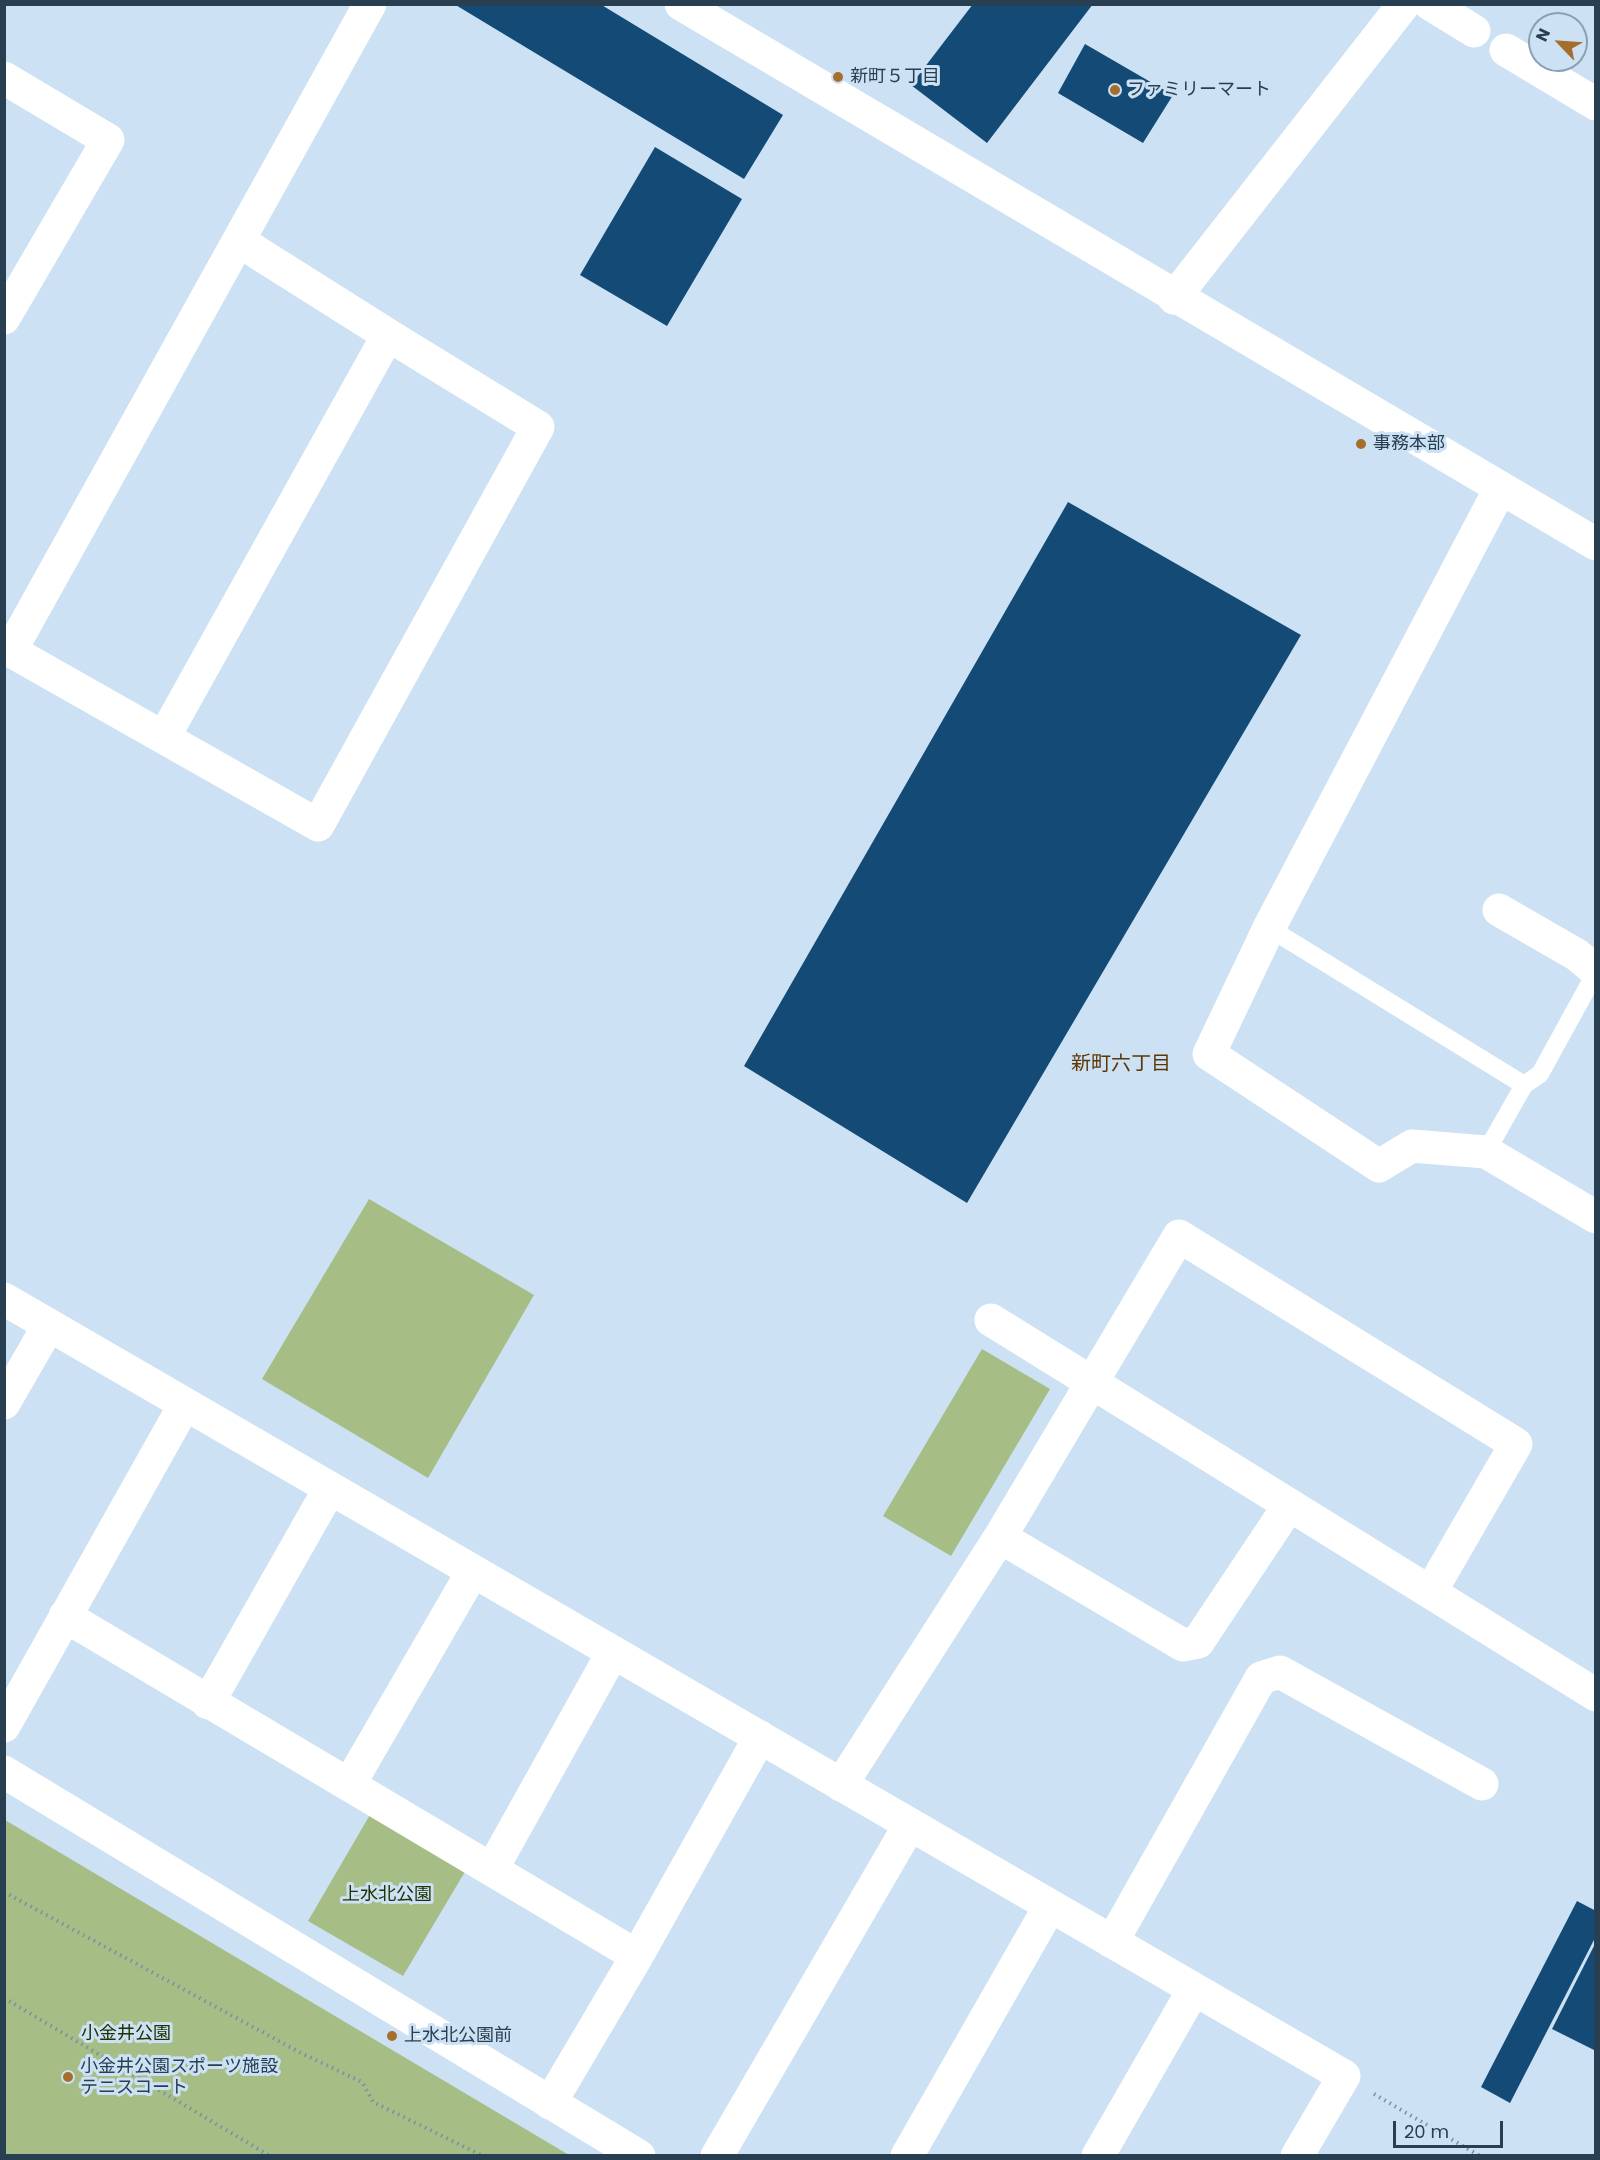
<!DOCTYPE html>
<meta charset="utf-8">
<style>
body{margin:0}
#map{position:relative;width:1600px;height:2160px;overflow:hidden;background:#cce1f4;font-family:Poppins,sans-serif}
canvas{display:block}
.frame{position:absolute;inset:0;border:6px solid #283e51;pointer-events:none}
.north{position:absolute;left:1528px;top:12px;width:60px;height:60px;box-sizing:border-box;background:#cce1f4;border:2px solid #8aa0b3;border-radius:50%;rotate:295deg;font-size:16px;font-weight:700;line-height:24px;text-align:center;color:#283e51}
.north::after{content:'';display:block;margin:auto;width:21px;height:27px;background:#a66e2b;clip-path:polygon(50% 0,100% 100%,50% 72%,0 100%)}
.scale{position:absolute;left:1393px;top:2121px;width:110px;height:27px;box-sizing:border-box;border:3px solid #283e51;border-top:0;padding-left:8px;font-size:18px;line-height:21px;white-space:nowrap;color:#283e51;-webkit-text-stroke:4px #cce1f4;paint-order:stroke}
</style>
<div id="map">
<canvas width="1600" height="2160"></canvas>
<div class="frame"></div>
<div class="north">N</div>
<div class="scale">20 m</div>
</div>
<script>
const ctx = document.querySelector('canvas').getContext('2d');
ctx.lineJoin = 'round';
function fillPath(path, color) { ctx.fillStyle = color; ctx.fill(path, 'evenodd'); }
function stroke(path, color, width, dash) { ctx.strokeStyle = color; ctx.lineWidth = width; ctx.lineCap = dash ? 'butt' : 'round'; ctx.setLineDash(dash || []); ctx.stroke(path); }
function write(font, color, halo, rows, align = 'center') {
  ctx.font = font + ' Poppins,"Noto Sans JP",sans-serif'; ctx.lineWidth = 6; ctx.setLineDash([]); ctx.textBaseline = 'middle'; ctx.strokeStyle = halo; ctx.fillStyle = color; for (const [text, x, y, turn = 0] of rows) {
    ctx.save(); ctx.translate(x, y); ctx.rotate((+turn || 0) * Math.PI / 180); ctx.textAlign = isNaN(turn) ? turn : align; if (halo) ctx.strokeText(text, 0, 0); ctx.fillText(text, 0, 0); ctx.restore();
  }
}
const green = new Path2D(`
 M369,1199L534,1295L428,1478L262,1379Z
 M982,1349L1050,1389L951,1556L883,1516Z
 M371,1813L466,1870L403,1976L308,1921Z
 M4,1820H5L569,2155H5Z`);
const building = new Path2D(`
 M454,4H600L783,115L744,179Z
 M973,4H1093L987,143L911,85Z
 M1085,44L1173,95L1143,143L1058,93Z
 M655,147L742,199L667,326L580,275Z
 M1068,502L1301,635L967,1203L744,1066Z
 M1577,1901L1596,1911V1936L1510,2103L1481,2087Z
 M1596,1942V2051L1552,2029Z`);
const path = new Path2D(`
 M4,1892L301,2053L362,2082L373,2102L483,2156
 M4,1998L270,2156
 M1374,2094L1480,2156`);
const service = new Path2D(`
 M1269,928L1524,1085
 M1486,1152L1524,1085L1540,1074L1596,972`);
const minor = new Path2D(`
 M1430,4L1474,31
 M1506,50L1596,104
 M4,78L108,140L4,318
 M239,241L388,335
 M1174,298L1404,4
 M1500,489L1269,928L1209,1054L1379,1166L1412,1146L1486,1152L1596,1217
 M4,647L318,825L538,427L388,335L164,737
 M11,650L370,4
 M1499,910L1577,955L1596,971
 M4,1299L1344,2076L1297,2156
 M991,1320L1596,1695
 M4,1403L49,1325
 M1000,1537L1183,1645L1198,1642L1288,1507
 M65,1616L637,1956
 M208,1703L330,1488
 M4,1726L185,1404
 M349,1785L473,1571
 M841,1785L1000,1537L1179,1236L1516,1444L1431,1591
 M492,1869L613,1652
 M1112,1942L1261,1678L1280,1672L1482,1784
 M550,2103L637,1956L760,1737
 M717,2156L909,1826
 M907,2156L1050,1906
 M1098,2156L1194,1989`);
const tertiary = new Path2D(`
 M681,4L1596,544
 M4,1772L639,2156`);
const markers = [
 [838,77,6,"#a66e2b"],
 [1115,90,6,"#a66e2b"],
 [1361,444,6,"#a66e2b"],
 [392,2036,6,"#a66e2b"],
 [68,2077,6,"#a66e2b"]
];
const poiNames = [
 ["新町５丁目",850,77],
 ["ファミリーマート",1127,90],
 ["事務本部",1373,444],
 ["上水北公園前",404,2036],
 ["小金井公園スポーツ施設",80,2067],
 ["テニスコート",80,2088]
];
const parkNames = [
 ["上水北公園",387,1895],
 ["小金井公園",126,2034]
];
const neighbourhoodNames = [
 ["新町六丁目",1121,1065]
];
fillPath(green, '#a6be86');
fillPath(building, '#134b76');
stroke(path, '#7a8fa2', 4, [1.5, 4.5]);
stroke(service, '#fff', 18);
stroke(minor, '#fff', 33);
stroke(tertiary, '#fff', 33);
for (const [x, y, r, color] of markers) { const dot = new Path2D(); dot.arc(x, y, r, 0, 2 * Math.PI); ctx.fillStyle = color; ctx.fill(dot); stroke(dot, '#cce1f4', 2); }
write('18px', '#283e51', '#cce1f4', poiNames, 'left');
write('18px', '#213101', '#cce1f4', parkNames);
write('20px', '#5c3704', '#cce1f4', neighbourhoodNames);
</script>
